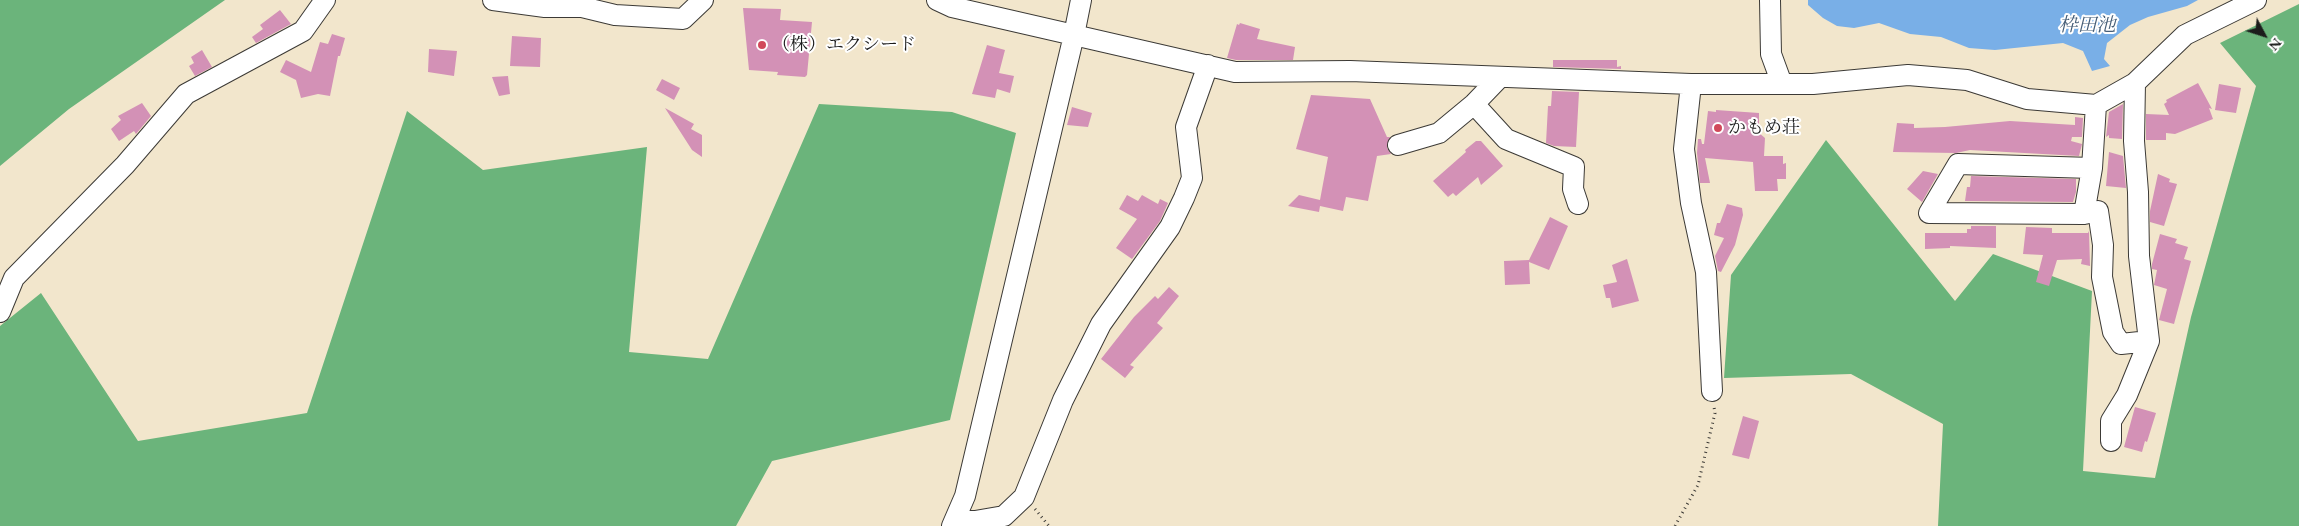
<!DOCTYPE html>
<meta charset="utf-8">
<style>
body{margin:0}
#map{position:relative;width:2299px;height:526px;overflow:hidden;background:#f2e6cc;font-family:"EB Garamond",serif}
canvas{display:block}
.north{position:absolute;left:2239px;top:10px;width:50px;height:50px;-webkit-text-stroke:4px #fff;paint-order:stroke;rotate:130deg;font-size:14px;font-weight:700;line-height:20px;text-align:center;color:#1c1c1c}
.north::after{content:'';display:block;margin:auto;width:18px;height:22px;background:#1c1c1c;clip-path:polygon(50% 0,100% 100%,50% 72%,0 100%)}
</style>
<div id="map">
<canvas width="2299" height="526"></canvas>
<div class="north">N</div>
</div>
<script>
const ctx = document.querySelector('canvas').getContext('2d');
ctx.lineJoin = 'round';
function fillPath(path, color) { ctx.fillStyle = color; ctx.fill(path, 'evenodd'); }
function stroke(path, color, width, dash) { ctx.strokeStyle = color; ctx.lineWidth = width; ctx.lineCap = dash ? 'butt' : 'round'; ctx.setLineDash(dash || []); ctx.stroke(path); }
function write(font, color, halo, rows, align = 'center') {
  ctx.font = font + ' "EB Garamond","Noto Serif JP",serif'; ctx.lineWidth = 4; ctx.setLineDash([]); ctx.textBaseline = 'middle'; ctx.strokeStyle = halo; ctx.fillStyle = color; for (const [text, x, y, turn = 0] of rows) {
    ctx.save(); ctx.translate(x, y); ctx.rotate((+turn || 0) * Math.PI / 180); ctx.textAlign = isNaN(turn) ? turn : align; if (halo) ctx.strokeText(text, 0, 0); ctx.fillText(text, 0, 0); ctx.restore();
  }
}
const forest = new Path2D(`
 M0,0H225L69,109L0,166Z
 M2299,4V526H1938L1943,424L1851,374L1724,378L1731,275L1826,140L1955,301L1993,254L2092,291L2083,471L2155,478L2191,317L2256,86L2220,43Z
 M819,104L952,112L1016,133L950,420L772,461L736,526H0V326L41,293L138,441L307,413L407,111L483,170L647,147L629,352L708,359Z`);
const water = new Path2D(`
 M1808,0H2198L2187,6L2148,17L2130,25L2107,43L2104,59L2110,66L2092,71L2083,51L2063,43L1995,50L1969,48L1941,37L1910,34L1879,23L1854,28L1837,26L1823,18L1808,5Z`);
const building = new Path2D(`
 M743,8L781,9L780,20L812,22L807,75L805,77L777,75L778,72L749,70Z
 M280,10L291,24L256,43L252,37L263,29L260,25Z
 M1240,23L1260,29L1257,39L1295,47L1293,60H1236L1227,58L1237,24L1239,25Z
 M332,34L345,38L340,56H338L330,96L318,94L301,98L296,80L280,72L286,60L311,72L320,42L328,44Z
 M512,36L541,38L540,67L510,66Z
 M987,45L1005,50L999,73L1014,76L1010,93L997,89L995,98L972,94Z
 M429,49L457,51L454,76L428,72Z
 M202,50L212,67L195,76L189,66L194,63L191,57Z
 M1553,60H1617V67L1621,66V69L1553,67Z
 M508,76L510,94L499,96L492,77Z
 M662,79L680,88L674,100L656,90Z
 M2198,83L2212,109L2209,108L2213,119L2175,134L2166,133V140H2146V114L2169,115L2164,104L2167,102L2166,100Z
 M2219,84L2241,88L2236,113L2215,110Z
 M1552,91L1579,92L1576,147L1554,146L1546,143L1548,106H1551Z
 M1311,95L1370,99L1387,137H1390L1387,148L1391,154L1377,156L1368,201L1346,197L1343,211L1320,206L1319,212L1288,206L1299,195L1320,200L1328,157L1296,149Z
 M142,103L151,116L136,134L134,131L119,141L111,129L121,120L118,116Z
 M2123,104L2122,139L2109,138V135L2106,137L2109,112Z
 M1072,107L1092,113L1088,127L1067,125Z
 M665,108L694,124L691,129L702,135V157L692,150Z
 M1716,110L1759,113V133L1765,138L1764,156H1783V164L1786,163V179H1777L1778,191H1755L1753,162L1705,158L1710,183H1700L1697,153L1698,139H1701L1702,144H1704L1708,111L1716,112Z
 M2075,117L2083,118L2082,137H2072L2071,141L2082,144L2079,156L1970,150L1956,153L1893,152L1897,123L1914,124V128L1945,127L2010,121L2075,125Z
 M1476,141H1481L1503,166L1481,185L1478,177L1456,196L1453,193L1448,197L1433,181L1466,152L1465,150Z
 M2109,152L2123,156L2126,188L2106,186Z
 M1923,171L1938,174L1922,202L1907,189Z
 M2158,174L2170,179L2169,182L2177,184L2164,226L2150,222V211Z
 M1971,176L2076,179V192L2073,202L1965,201L1967,187H1970Z
 M1127,195L1138,201L1142,195L1158,204L1160,199L1168,203L1160,221L1132,259L1116,248L1137,219L1119,209Z
 M1727,204L1742,208L1743,215L1735,245L1721,272L1718,271L1715,256L1724,238L1714,235L1717,223H1720Z
 M1550,217L1568,226L1549,270L1529,262L1530,284L1505,285L1504,261L1529,260Z
 M1971,226H1996V248L1950,246V248L1925,249V233H1967V229H1971Z
 M2026,227L2052,228V233H2088L2089,231L2090,266L2081,264L2082,259L2057,260L2049,286L2036,282L2043,255L2023,254Z
 M2160,234L2177,239L2175,243L2188,247L2184,259L2191,261L2174,324L2159,320L2167,289L2154,285L2157,270L2152,269V264Z
 M1627,259L1639,301L1612,308L1610,298H1606L1603,285L1617,282L1612,265Z
 M1169,287L1179,296L1157,323L1163,328L1130,365L1134,367L1125,378L1101,359L1134,317L1155,296L1158,299Z
 M2135,407L2156,413L2147,442L2145,441L2142,452L2124,447Z
 M1743,416L1759,421L1749,459L1732,455Z`);
const path = new Path2D(`
 M1035,509L1049,526
 M1675,526L1698,485L1715,413L1714,407`);
const minor = new Path2D(`
 M493,0L545,7H582L615,15L683,19L703,0
 M937,0L952,7L1235,72L1350,71L1691,84H1813L1908,75L1967,80L2027,99L2096,105L2135,83L2185,35L2256,0
 M1770,0L1771,54L1782,84
 M1691,84L1684,149L1691,203L1706,272L1712,391
 M1474,104L1506,139L1574,167L1573,189L1578,204
 M1398,145L1439,133L1474,104L1500,77
 M2092,168L1958,164L1929,213L2084,214L2092,168L2096,105
 M2084,214L2098,211L2103,245L2102,277L2113,332L2121,344L2149,341
 M0,312L14,278L125,165L186,94L303,31L325,0
 M2111,441V421L2127,395L2149,341L2139,256L2138,192L2134,141L2135,83
 M955,521H975L1004,516L1024,497L1063,400L1101,324L1170,227L1184,198L1192,178L1186,127L1208,65
 M952,526L965,496L1074,35L1081,0`);
const markers = [
 [762,45,5,"#d1495b"],
 [1718,128,5,"#d1495b"]
];
const poiNames = [
 ["（株）エクシード",772,45],
 ["かもめ荘",1728,128]
];
const waterNames = [
 ["枠田池",2087,26]
];
fillPath(forest, '#6bb47b');
fillPath(water, '#79afe7');
fillPath(building, '#d391b6');
stroke(minor, '#3c3a36', 22);
stroke(path, '#3c3a36', 3, [1, 4]);
stroke(minor, '#fff', 20);
for (const [x, y, r, color] of markers) { const dot = new Path2D(); dot.arc(x, y, r, 0, 2 * Math.PI); ctx.fillStyle = color; ctx.fill(dot); stroke(dot, '#fff', 2); }
write('18px', '#1c1c1c', '#fff', poiNames, 'left');
write('italic 19px', '#465e77', '#fff', waterNames);
</script>
